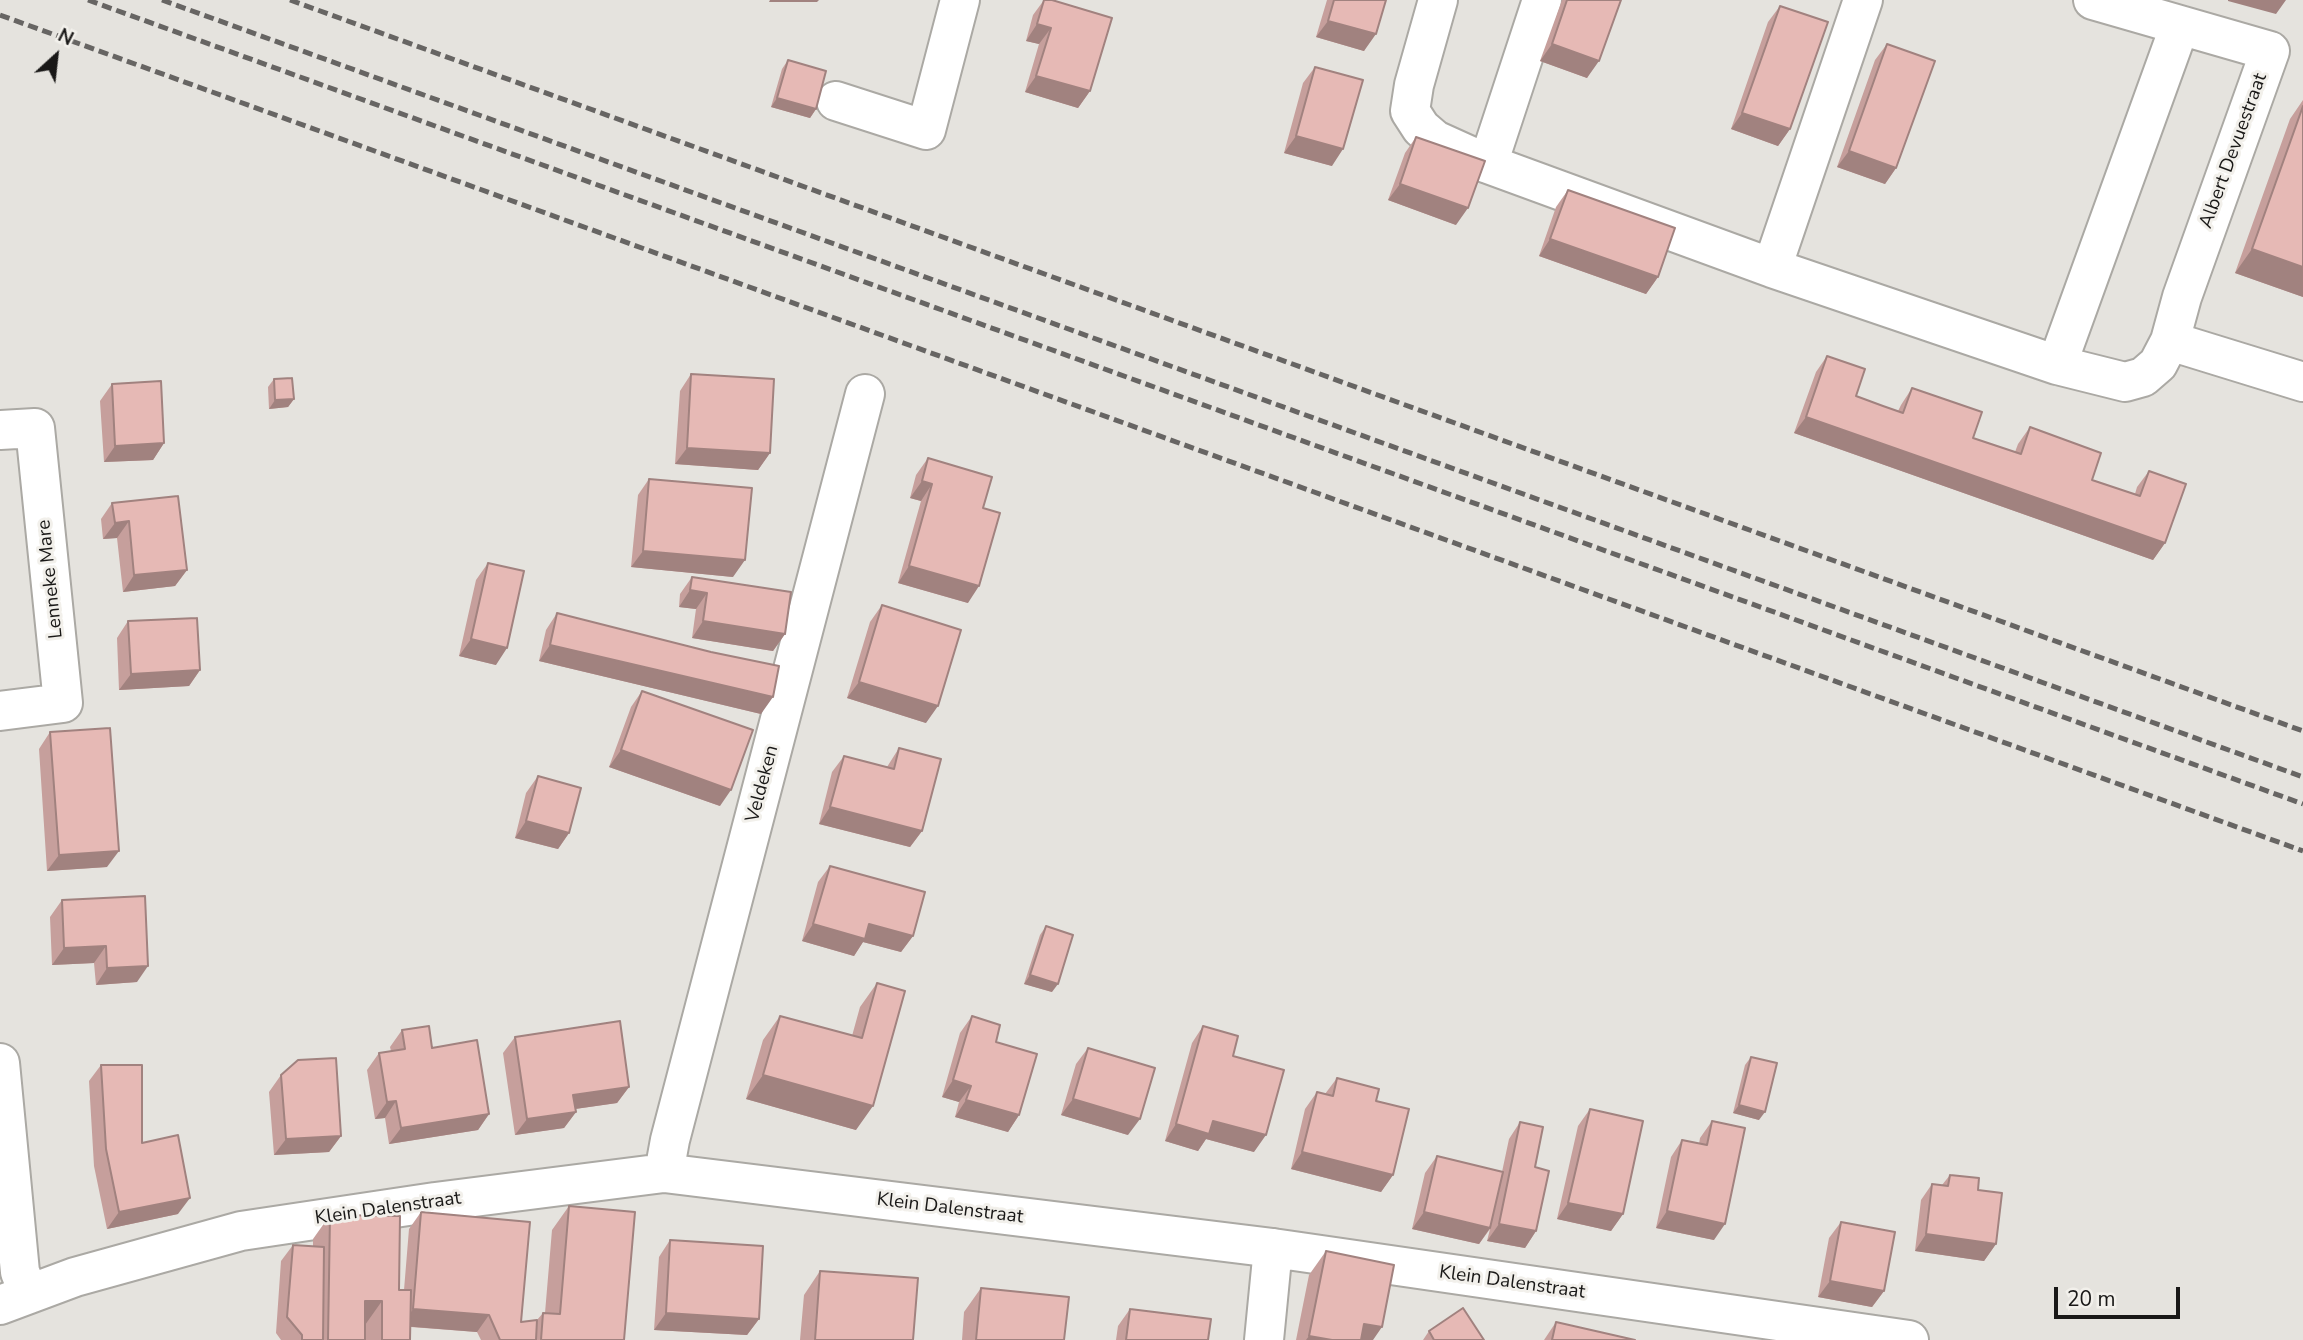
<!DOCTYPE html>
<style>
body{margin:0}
#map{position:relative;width:2303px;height:1340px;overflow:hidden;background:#e5e3de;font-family:"Nunito Sans",sans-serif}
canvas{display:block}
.north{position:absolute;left:21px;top:21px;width:70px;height:70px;-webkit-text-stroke:5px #f2f0eb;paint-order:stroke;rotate:27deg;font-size:19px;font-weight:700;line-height:28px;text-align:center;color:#191817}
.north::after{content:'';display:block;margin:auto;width:24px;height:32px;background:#191817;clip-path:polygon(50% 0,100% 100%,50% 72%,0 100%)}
.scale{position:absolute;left:2054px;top:1287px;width:126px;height:32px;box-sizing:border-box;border:4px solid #191817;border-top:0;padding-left:9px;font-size:21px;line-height:24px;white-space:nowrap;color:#191817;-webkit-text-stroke:5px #f2f0eb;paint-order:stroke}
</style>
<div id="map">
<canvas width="2303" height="1340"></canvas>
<div class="north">N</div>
<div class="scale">20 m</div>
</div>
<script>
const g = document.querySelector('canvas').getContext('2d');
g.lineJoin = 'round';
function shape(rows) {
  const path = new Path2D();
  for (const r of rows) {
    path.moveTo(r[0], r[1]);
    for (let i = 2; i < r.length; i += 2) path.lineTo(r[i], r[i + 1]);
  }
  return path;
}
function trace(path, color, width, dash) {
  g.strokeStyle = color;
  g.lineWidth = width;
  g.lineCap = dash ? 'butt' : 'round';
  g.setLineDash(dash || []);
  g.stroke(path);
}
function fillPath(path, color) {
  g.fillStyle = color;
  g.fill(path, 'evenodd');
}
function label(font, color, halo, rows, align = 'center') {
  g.font = font + ' "Nunito Sans",sans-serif';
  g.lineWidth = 6;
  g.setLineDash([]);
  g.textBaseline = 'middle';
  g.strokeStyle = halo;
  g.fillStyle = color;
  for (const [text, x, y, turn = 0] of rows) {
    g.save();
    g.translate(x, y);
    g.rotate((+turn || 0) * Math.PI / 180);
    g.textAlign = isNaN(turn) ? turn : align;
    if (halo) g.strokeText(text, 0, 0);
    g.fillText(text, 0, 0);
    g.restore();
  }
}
const minor = shape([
 [1438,0,1414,85,1410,111,1421,128,1435,140,1488,164,1772,268,2057,365,2125,382,2143,377,2158,364,2170,341,2182,297,2270,51,2093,0],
 [836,101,926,130,960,0],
 [1488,164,1542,0],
 [1772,268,1863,0],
 [2170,341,2303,382],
 [2057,365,2180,25],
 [0,430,35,428,63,703,0,711],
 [0,1063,20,1272,29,1294],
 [664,1173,670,1140,865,394],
 [0,1305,75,1277,241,1231,435,1202,664,1173,1273,1248,1909,1340],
 [1264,1340,1273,1248]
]);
trace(minor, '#aba9a4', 42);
trace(minor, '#fff', 38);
trace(shape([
 [88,0,2303,804],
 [162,0,2303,777],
 [290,0,2303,731],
 [0,15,2303,851]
]), '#676563', 5, [10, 5]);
fillPath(shape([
 [1044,0,1052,0,1090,91,1078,108,1025,92,1039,44,1026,41,1033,15],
 [1327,0,1386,0,1364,51,1316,37],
 [1562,0,1621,0,1587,78,1540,61],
 [1780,6,1790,129,1778,146,1731,129,1768,22],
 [1887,44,1896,168,1885,184,1837,167,1875,60],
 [788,60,816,109,810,118,771,107,782,69],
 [1315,67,1332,166,1284,153,1303,83],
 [2303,100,2303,297,2235,273,2290,119],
 [1416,137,1456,225,1388,200,1405,153],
 [1568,190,1658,277,1646,294,1539,256,1556,207],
 [1827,356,1856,396,1898,411,1901,405,1912,388,1973,438,2015,452,2018,444,2030,427,2092,480,2135,494,2137,487,2149,471,2165,543,2153,560,1794,433,1816,372],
 [691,374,770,453,758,470,675,464,680,391],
 [274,379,294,399,288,407,269,409,268,387],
 [112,384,164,443,153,460,104,462,100,401],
 [928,458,968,603,898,583,921,501,910,498,916,475],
 [649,479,733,577,631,567,638,495],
 [112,503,187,570,175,586,123,592,117,538,103,539,101,519],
 [488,563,496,665,459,656,476,580],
 [692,577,785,634,773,651,692,638,696,609,679,607,680,594],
 [882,605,926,723,847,698,870,622],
 [557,613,711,652,761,714,539,661,546,630],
 [128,621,200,670,189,686,119,690,117,638],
 [642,691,720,806,609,767,631,707],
 [50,732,107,867,47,871,39,749],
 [899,748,922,831,910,847,819,824,832,772,844,756,887,767],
 [538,776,569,833,558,849,515,838,526,793],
 [830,866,913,936,901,952,863,942,854,956,802,941,818,882],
 [145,896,137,982,96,985,94,963,52,965,50,917,62,900],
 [1046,926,1052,992,1024,984,1040,935],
 [877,983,856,1130,746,1099,763,1040,780,1016,852,1036,860,1007],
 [972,1016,996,1042,1019,1115,1008,1132,955,1117,959,1102,942,1097,960,1033],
 [1203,1026,1233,1056,1254,1152,1206,1139,1198,1151,1165,1141,1192,1043],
 [402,1030,432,1048,489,1114,478,1130,389,1144,385,1118,375,1119,367,1070,379,1053,391,1051,390,1047],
 [515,1037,629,1087,617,1103,575,1109,576,1112,564,1128,515,1135,503,1053],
 [1088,1048,1128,1135,1061,1115,1076,1064],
 [1751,1057,1759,1120,1733,1113,1745,1065],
 [101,1065,142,1143,178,1214,107,1229,94,1166,89,1081],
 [281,1075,341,1136,329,1152,274,1155,269,1092],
 [1337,1078,1376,1101,1393,1175,1381,1192,1291,1169,1305,1109,1317,1092,1325,1094],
 [1590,1109,1623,1214,1611,1231,1557,1219,1578,1126],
 [1712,1121,1714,1240,1656,1228,1671,1157,1682,1140,1699,1144,1700,1138],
 [1520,1122,1535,1167,1536,1231,1525,1248,1487,1241,1490,1229,1479,1244,1412,1229,1425,1173,1437,1156,1502,1172,1509,1139],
 [1950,1175,1996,1244,1984,1261,1915,1251,1921,1200,1932,1184,1942,1185],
 [569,1206,624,1340,481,1340,477,1332,411,1327,410,1340,281,1340,276,1333,281,1261,293,1245,313,1246,313,1239,330,1215,399,1290,404,1290,409,1229,421,1212,521,1322,537,1320,543,1313,545,1313,552,1230],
 [1841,1222,1884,1291,1872,1307,1818,1297,1829,1238],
 [670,1240,759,1319,747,1335,654,1330,659,1257],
 [1326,1251,1373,1340,1296,1340,1309,1275],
 [820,1271,913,1340,800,1340,804,1295],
 [981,1288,1064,1340,962,1340,964,1312],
 [1130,1309,1208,1340,1116,1340,1118,1326],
 [1556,1322,1635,1340,1544,1340],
 [1429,1331,1484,1340,1423,1340]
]), '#c69f9c');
fillPath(shape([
 [770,0,819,0,817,2,769,2],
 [2228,0,2286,0,2276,14,2228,1],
 [1328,21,1376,34,1364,51,1316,37],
 [1037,24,1051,28,1039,44,1026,41],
 [1552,44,1599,61,1587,78,1540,61],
 [1036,76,1090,91,1078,108,1025,92],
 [777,98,816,109,810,118,771,107],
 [1742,113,1790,129,1778,146,1731,129],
 [1296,136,1343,149,1332,166,1284,153],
 [1849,151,1896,168,1885,184,1837,167],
 [1400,184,1468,208,1456,225,1388,200],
 [1550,239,1658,277,1646,294,1539,256],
 [2252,249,2303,267,2303,297,2235,273],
 [294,399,288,407,269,409,275,400],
 [1806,417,2165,543,2153,560,1794,433],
 [164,443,153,460,104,462,115,446],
 [687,448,770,453,758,470,675,464],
 [922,481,932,484,921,501,910,498],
 [129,521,117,538,103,539,115,523],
 [643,551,745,560,733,577,631,567],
 [909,566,979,586,968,603,898,583],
 [187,570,175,586,123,592,134,575],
 [690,590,707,593,696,609,679,607],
 [703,621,785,634,773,651,692,638],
 [471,639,507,648,496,665,459,656],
 [550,645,773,697,761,714,539,661],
 [200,670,189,686,119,690,131,674],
 [859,682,938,706,926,723,847,698],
 [621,750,731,790,720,806,609,767],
 [830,807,922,831,910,847,819,824],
 [526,821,569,833,558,849,515,838],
 [119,851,107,867,47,871,59,855],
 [813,924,869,924,913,936,901,952,863,942,854,956,802,941],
 [106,946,94,963,52,965,64,948],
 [148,966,137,982,96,985,107,968],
 [1030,975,1058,984,1052,992,1024,984],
 [763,1075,873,1106,856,1130,746,1099],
 [953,1080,971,1086,959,1102,942,1097],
 [629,1087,617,1103,561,1111,573,1095],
 [1073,1099,1140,1119,1128,1135,1061,1115],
 [966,1100,1019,1115,1008,1132,955,1117],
 [396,1101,385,1118,375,1119,387,1102],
 [1739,1105,1765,1112,1759,1120,1733,1113],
 [576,1112,564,1128,515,1135,527,1119],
 [489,1114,478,1130,389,1144,401,1128],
 [1213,1121,1266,1135,1254,1152,1206,1139,1198,1151,1165,1141,1176,1124],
 [341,1136,329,1152,274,1155,286,1139],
 [1302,1152,1393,1175,1381,1192,1291,1169],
 [190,1198,178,1214,107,1229,119,1212],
 [1568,1203,1623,1214,1611,1231,1557,1219],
 [1667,1211,1725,1224,1714,1240,1656,1228],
 [1424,1212,1490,1228,1479,1244,1412,1229],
 [1499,1224,1536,1231,1525,1248,1487,1241],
 [1926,1234,1996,1244,1984,1261,1915,1251],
 [1830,1281,1884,1291,1872,1307,1818,1297],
 [365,1301,382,1301,365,1325],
 [413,1309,489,1315,477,1332,402,1326],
 [666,1313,759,1319,747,1335,654,1330],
 [1364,1324,1382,1327,1373,1340,1353,1340],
 [1309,1336,1332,1340,1306,1340]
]), '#a1827f');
const building = shape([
 [1044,0,1052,0,1112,18,1090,91,1036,76,1051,28,1037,24,1044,0],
 [1334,0,1386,0,1376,34,1328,21,1334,0],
 [1567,0,1621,0,1599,61,1552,44,1567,0],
 [1780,6,1828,22,1790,129,1742,113,1780,6],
 [1887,44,1935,61,1896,168,1849,151,1887,44],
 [788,60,826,71,816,109,777,98,788,60],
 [1315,67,1363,80,1343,149,1296,136,1315,67],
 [2303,106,2303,267,2252,249,2303,106],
 [1416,137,1485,161,1468,208,1400,184,1416,137],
 [1568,190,1675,228,1658,277,1550,239,1568,190],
 [1827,356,1865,369,1856,396,1883,406,1903,413,1912,388,1982,412,1973,438,2021,454,2030,427,2101,453,2092,480,2140,496,2149,471,2186,484,2165,543,1806,417,1827,356],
 [691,374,774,379,770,453,687,448,691,374],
 [292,378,294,399,275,400,274,379,292,378],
 [161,381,164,443,115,446,112,384,161,381],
 [928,458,992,477,983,508,1000,513,979,586,909,566,932,484,922,481,928,458],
 [649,479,752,488,745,560,643,551,649,479],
 [178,496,187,570,134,575,129,521,115,523,112,503,178,496],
 [488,563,524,571,507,648,471,639,488,563],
 [692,577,791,592,785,634,703,621,707,593,690,590,692,577],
 [882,605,961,630,938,706,859,682,882,605],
 [557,613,711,652,779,666,773,697,550,645,557,613],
 [197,618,200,670,131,674,128,621,197,618],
 [642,691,753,730,731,790,621,750,642,691],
 [110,728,119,851,59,855,50,732,110,728],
 [899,748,941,759,922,831,830,807,844,756,894,769,899,748],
 [538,776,581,788,569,833,526,821,538,776],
 [830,866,925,892,913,936,869,924,865,939,813,924,830,866],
 [145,896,148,966,107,968,106,946,64,948,62,900,145,896],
 [1046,926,1073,935,1058,984,1030,975,1046,926],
 [877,983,905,991,873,1106,763,1075,780,1016,862,1038,877,983],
 [972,1016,1000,1025,996,1042,1037,1054,1019,1115,966,1100,971,1086,953,1080,972,1016],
 [620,1021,629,1087,573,1095,576,1112,527,1119,515,1037,620,1021],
 [429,1026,432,1048,477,1040,489,1114,401,1128,396,1101,387,1102,379,1053,405,1049,402,1030,429,1026],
 [1203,1026,1238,1036,1233,1056,1284,1070,1266,1135,1213,1121,1209,1134,1176,1124,1203,1026],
 [1088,1048,1155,1068,1140,1119,1073,1099,1088,1048],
 [1751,1057,1777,1063,1765,1112,1739,1105,1751,1057],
 [336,1058,341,1136,286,1139,281,1075,298,1060,336,1058],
 [101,1065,142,1065,142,1143,178,1135,190,1198,119,1212,106,1149,101,1065],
 [1337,1078,1379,1089,1376,1101,1409,1109,1393,1175,1302,1152,1317,1092,1333,1096,1337,1078],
 [1590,1109,1643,1121,1623,1214,1568,1203,1590,1109],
 [1712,1121,1745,1128,1725,1224,1667,1211,1682,1140,1707,1145,1712,1121],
 [1520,1122,1543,1127,1535,1167,1549,1171,1536,1231,1499,1224,1520,1122],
 [1437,1156,1503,1172,1490,1228,1424,1212,1437,1156],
 [1950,1175,1979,1178,1978,1190,2002,1193,1996,1244,1926,1234,1932,1184,1948,1186,1950,1175],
 [569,1206,635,1212,624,1340,541,1340,543,1313,560,1314,569,1206],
 [421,1212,530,1222,521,1322,537,1320,536,1340,500,1340,489,1315,413,1309,421,1212],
 [330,1215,400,1216,399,1290,411,1290,410,1340,382,1340,382,1301,365,1301,365,1340,328,1340,330,1215],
 [1841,1222,1895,1232,1884,1291,1830,1281,1841,1222],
 [670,1240,763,1246,759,1319,666,1313,670,1240],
 [293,1245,324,1247,323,1340,302,1340,302,1335,287,1317,293,1245],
 [1326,1251,1394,1265,1382,1327,1364,1324,1361,1340,1332,1340,1309,1336,1326,1251],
 [820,1271,918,1278,913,1340,815,1340,820,1271],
 [981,1288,1069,1297,1064,1340,976,1340,981,1288],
 [1463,1308,1484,1340,1434,1340,1429,1331,1463,1308],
 [1130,1309,1211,1319,1208,1340,1126,1340,1130,1309],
 [1556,1322,1635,1340,1552,1340,1556,1322]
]);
fillPath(building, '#e6b9b5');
trace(building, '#a1827f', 2);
label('19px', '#191817', '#f2f0eb', [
 ["Albert Devuestraat",2234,151,-70],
 ["Lenneke Mare",51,579,-96],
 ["Veldeken",763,784,-75],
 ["Klein Dalenstraat",388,1209,-8],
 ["Klein Dalenstraat",950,1209,7],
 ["Klein Dalenstraat",1512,1283,8]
]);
</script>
